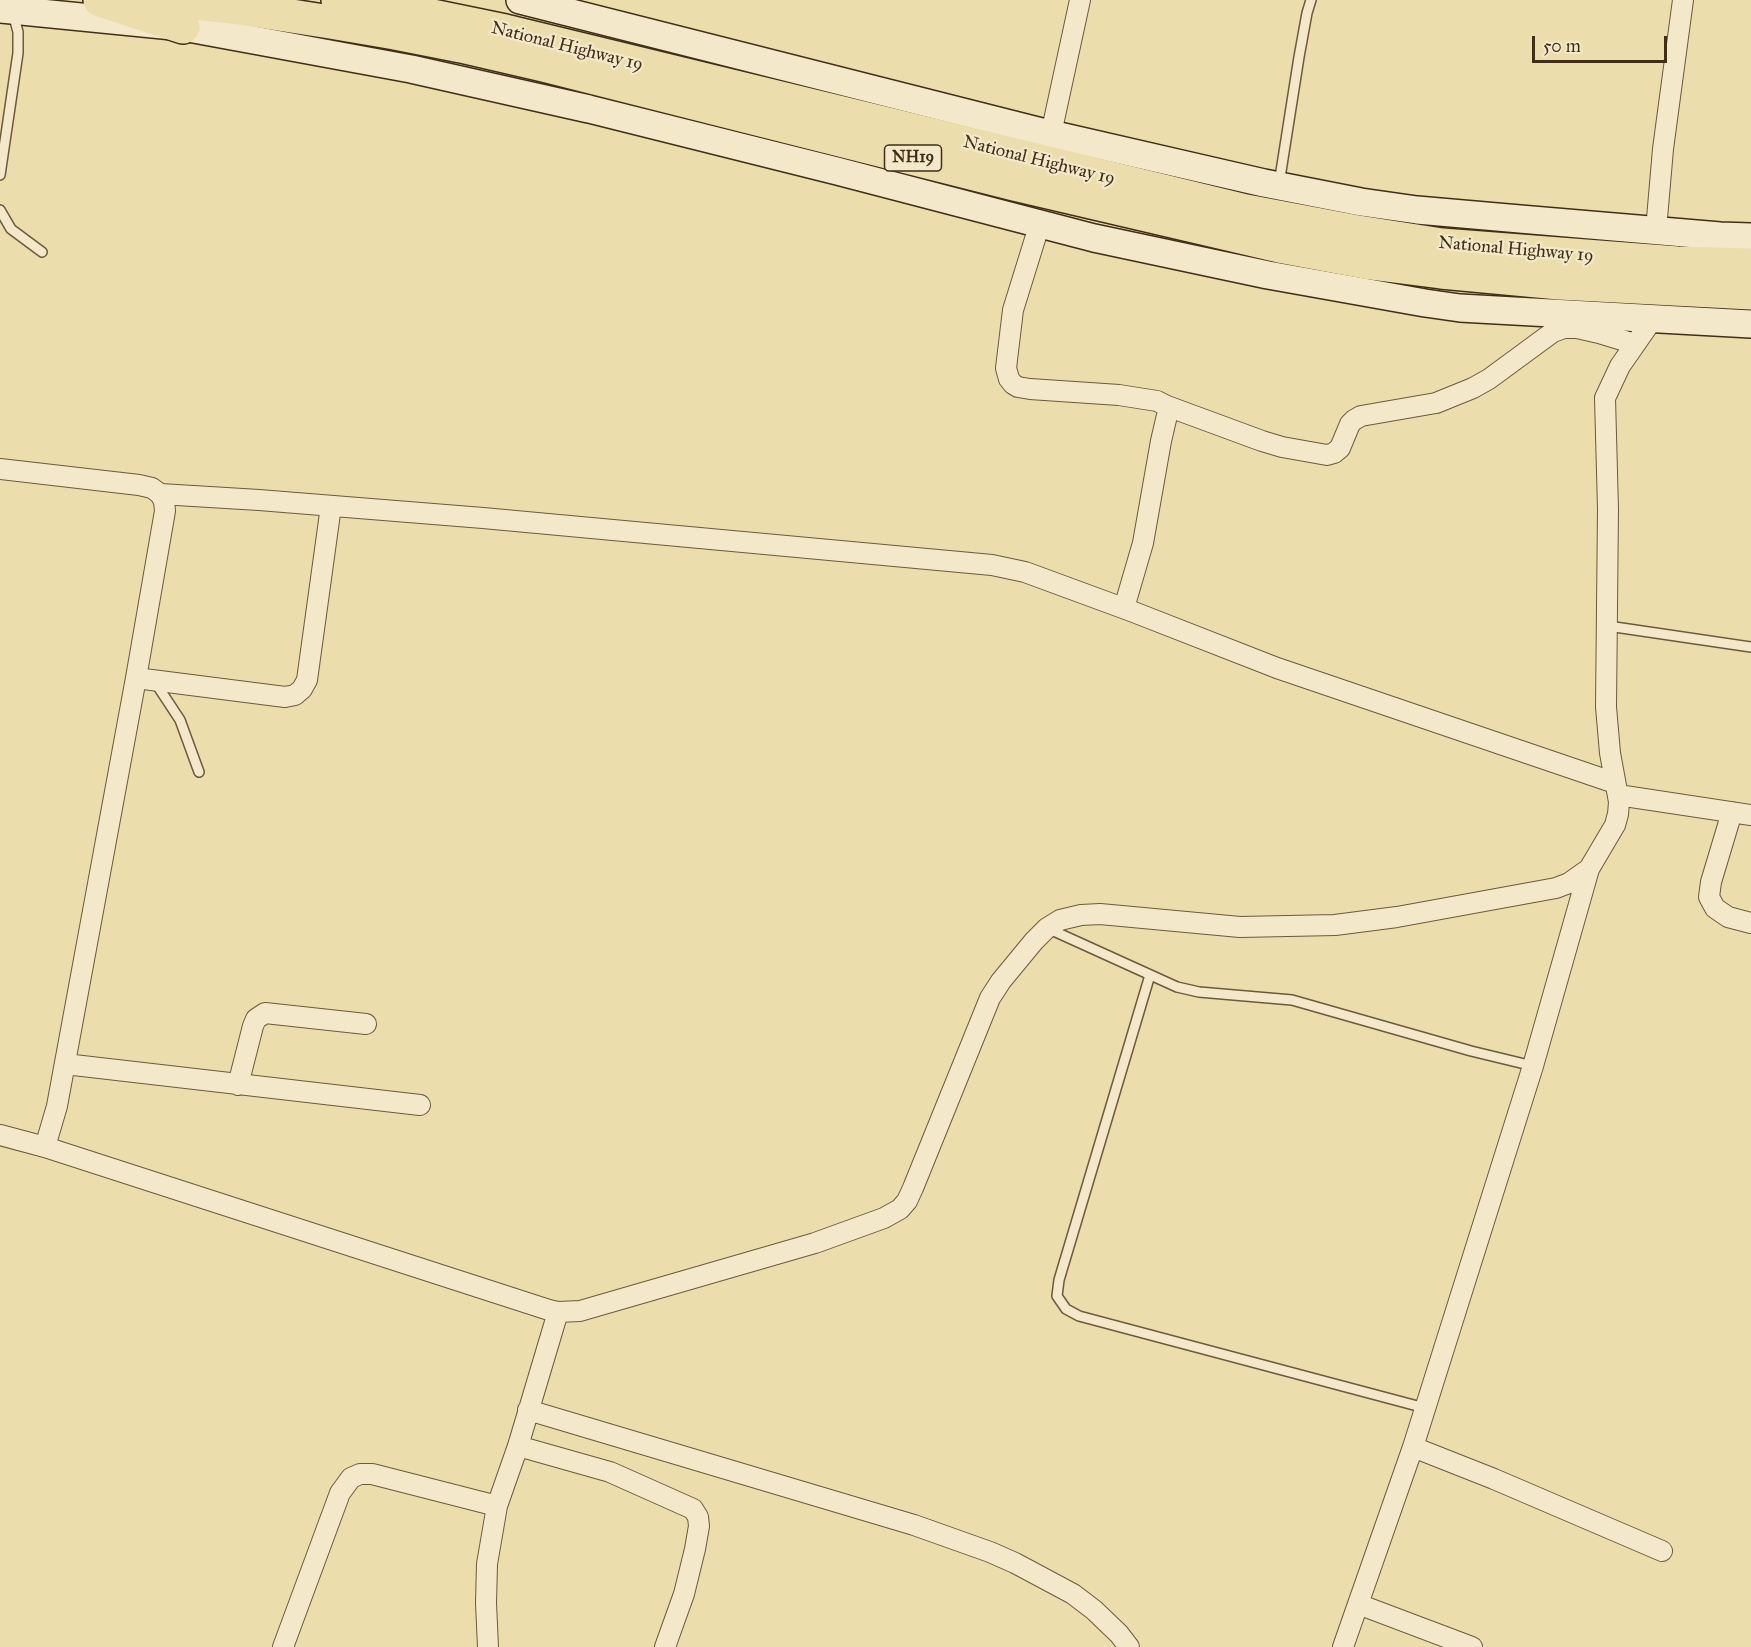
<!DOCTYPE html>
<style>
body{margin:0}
#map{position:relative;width:1751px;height:1647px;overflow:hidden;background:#ecddad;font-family:"IM FELL Great Primer",serif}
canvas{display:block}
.scale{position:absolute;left:1532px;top:36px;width:135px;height:27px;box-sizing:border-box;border:3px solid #402e17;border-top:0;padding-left:8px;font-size:18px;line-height:21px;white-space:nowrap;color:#402e17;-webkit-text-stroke:4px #f3e9ca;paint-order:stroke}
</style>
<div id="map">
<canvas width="1751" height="1647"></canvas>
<div class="scale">50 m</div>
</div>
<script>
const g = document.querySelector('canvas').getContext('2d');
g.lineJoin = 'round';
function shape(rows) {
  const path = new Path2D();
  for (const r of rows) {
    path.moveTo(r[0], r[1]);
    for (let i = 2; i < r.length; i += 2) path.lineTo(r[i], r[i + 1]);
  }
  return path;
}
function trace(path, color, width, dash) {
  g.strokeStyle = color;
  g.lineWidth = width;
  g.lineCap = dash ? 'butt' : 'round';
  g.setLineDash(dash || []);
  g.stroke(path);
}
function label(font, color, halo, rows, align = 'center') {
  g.font = font + ' "IM FELL Great Primer",serif';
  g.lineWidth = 4.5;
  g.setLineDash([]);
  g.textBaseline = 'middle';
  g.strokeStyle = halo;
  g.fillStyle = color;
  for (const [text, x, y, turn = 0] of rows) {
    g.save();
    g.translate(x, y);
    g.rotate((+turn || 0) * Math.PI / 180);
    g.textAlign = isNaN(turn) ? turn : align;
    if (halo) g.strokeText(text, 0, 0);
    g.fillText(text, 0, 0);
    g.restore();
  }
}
const lane = shape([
 [0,175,18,53,18,32,13,13],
 [1279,184,1299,57,1307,13,1311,0],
 [0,210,11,229,42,252],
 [1608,626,1751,647],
 [155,682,180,720,199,772],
 [1047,928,1177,987,1199,992,1292,1000,1471,1051,1533,1066],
 [1150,975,1059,1280,1057,1296,1066,1309,1079,1316,1425,1408]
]);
const street = shape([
 [1051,134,1080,0],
 [1040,223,1013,310,1006,368,1009,379,1013,384,1018,387,1030,389,1119,395,1157,401,1167,406,1168,411,1161,441,1143,543,1124,608],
 [1656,230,1663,149,1683,0],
 [1167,406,1262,441,1282,447,1327,455,1334,453,1340,448,1350,424,1354,420,1361,416,1436,403,1473,388,1489,379,1553,332,1564,328,1577,328,1599,333,1635,344],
 [0,469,139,485,152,488,160,494,164,501,165,511,136,678,57,1106,45,1147,0,1135],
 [160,494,259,500,483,518,992,565,1025,572,1131,611,1277,668,1615,783],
 [136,678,285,697,295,695,302,689,307,680,331,506],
 [1618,795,1751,815],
 [1732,812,1711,882,1709,897,1715,908,1728,917,1751,923],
 [65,1064,420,1105],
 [238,1085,253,1026,256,1019,265,1013,366,1024],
 [45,1147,549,1310,558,1312,580,1311,815,1243,884,1218,900,1209,907,1201,913,1188,990,998,1001,981,1034,941,1047,928,1060,920,1081,915,1100,914,1240,927,1335,925,1397,917,1556,888,1569,883,1589,869,1615,825,1618,814,1619,802,1610,753,1606,707,1608,509,1605,398,1620,366,1652,320],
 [528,1410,914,1525,990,1552,1015,1563,1073,1594,1094,1610,1119,1634,1129,1647],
 [518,1446,610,1472,693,1509,698,1517,699,1526,695,1549,684,1594,665,1647],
 [1413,1447,1494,1479,1662,1551],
 [1358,1604,1472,1647],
 [283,1647,340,1493,351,1478,360,1474,372,1474,497,1506,518,1446,558,1312],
 [488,1647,486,1603,487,1564,497,1506],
 [1343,1647,1413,1447,1533,1066,1589,869]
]);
const secondary = shape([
 [520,0,1038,131,1264,183,1361,202,1417,210,1520,219,1720,236,1751,237],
 [0,9,183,27,411,69,589,109,837,171,1094,238,1268,275,1425,303,1460,308,1751,324]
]);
const highway = shape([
 [100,0,183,27],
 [168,0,240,8,330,22,395,33,461,46,543,65,1014,184,1279,246,1370,263,1441,272,1559,283,1751,293],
 [338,0,418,13,505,31,1246,211,1352,231,1442,245,1677,263,1751,265]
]);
trace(lane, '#6b5a3c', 12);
trace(street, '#6b5a3c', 22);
trace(secondary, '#402e17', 30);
trace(highway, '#402e17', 36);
trace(lane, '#f3e9ca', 9);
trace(street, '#f3e9ca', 20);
trace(secondary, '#f3e9ca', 27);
trace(highway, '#ecddad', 33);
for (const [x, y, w] of [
 [913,158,57]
]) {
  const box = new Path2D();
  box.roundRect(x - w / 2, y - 13, w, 26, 4.5);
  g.fillStyle = '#f3e9ca';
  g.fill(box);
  trace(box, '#402e17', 1.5);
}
label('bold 16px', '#402e17', null, [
 ["NH19",913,158]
]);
label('18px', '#402e17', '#f3e9ca', [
 ["National Highway 19",567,47,14],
 ["National Highway 19",1039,161,14],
 ["National Highway 19",1516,250,5]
]);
</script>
